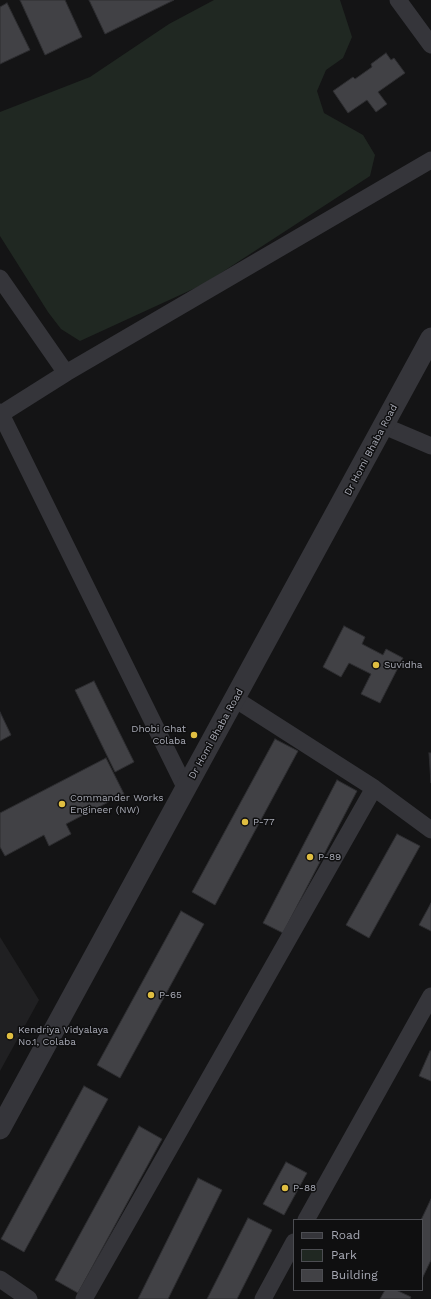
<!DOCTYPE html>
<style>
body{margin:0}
#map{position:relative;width:431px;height:1299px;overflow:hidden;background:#141415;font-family:"Work Sans",sans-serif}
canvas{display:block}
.legend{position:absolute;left:293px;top:1219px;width:130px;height:72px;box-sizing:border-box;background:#0f0f10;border:1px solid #4c4d52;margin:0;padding:5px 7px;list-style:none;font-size:12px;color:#a7a9b4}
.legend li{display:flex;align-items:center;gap:8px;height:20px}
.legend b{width:20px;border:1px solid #4c4d52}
</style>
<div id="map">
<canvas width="431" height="1299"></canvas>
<ul class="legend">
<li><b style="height:5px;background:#35353a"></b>Road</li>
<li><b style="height:11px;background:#202822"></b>Park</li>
<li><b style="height:11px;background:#414145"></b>Building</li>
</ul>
</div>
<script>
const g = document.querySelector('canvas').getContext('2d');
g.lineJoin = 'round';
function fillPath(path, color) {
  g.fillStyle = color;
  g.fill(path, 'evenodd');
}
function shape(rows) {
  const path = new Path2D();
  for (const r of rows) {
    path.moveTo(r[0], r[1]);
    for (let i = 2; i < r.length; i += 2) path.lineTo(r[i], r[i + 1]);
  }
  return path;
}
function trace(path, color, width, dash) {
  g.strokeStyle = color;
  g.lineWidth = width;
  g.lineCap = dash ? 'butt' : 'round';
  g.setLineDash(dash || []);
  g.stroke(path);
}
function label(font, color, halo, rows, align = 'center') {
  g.font = font + ' "Work Sans",sans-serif';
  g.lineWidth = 3;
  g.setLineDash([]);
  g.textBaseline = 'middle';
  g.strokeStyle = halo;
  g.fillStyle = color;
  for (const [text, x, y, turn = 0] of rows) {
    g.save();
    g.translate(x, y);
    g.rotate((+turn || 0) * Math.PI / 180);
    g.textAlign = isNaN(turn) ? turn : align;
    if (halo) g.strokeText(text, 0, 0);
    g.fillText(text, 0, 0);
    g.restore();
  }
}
fillPath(shape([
 [0,937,39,1000,0,1071]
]), '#202022');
fillPath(shape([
 [214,0,340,0,352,37,343,58,326,70,317,91,324,113,363,135,375,155,370,176,204,284,80,341,61,329,48,312,0,236,0,112,90,77,169,24]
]), '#202822');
const building = shape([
 [20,0,65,0,82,37,45,55,20,0],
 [89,0,174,0,105,34,89,0],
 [7,3,30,50,0,64,0,7,7,3],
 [386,53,391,60,394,58,405,73,378,92,387,104,376,112,367,100,348,113,333,91,353,77,355,79,372,67,371,64,386,53],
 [344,626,365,637,362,644,383,655,386,649,403,658,380,703,361,694,371,674,349,663,341,677,323,667,344,626],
 [94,681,134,762,115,772,75,690,94,681],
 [0,712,11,735,0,741,0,712],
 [275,739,298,751,215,905,192,892,275,739],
 [429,753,431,753,431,783,429,753],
 [106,758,124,794,66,824,71,834,49,846,44,835,5,856,0,847,0,813,106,758],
 [337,780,357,791,283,933,263,923,337,780],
 [397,834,420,846,369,938,346,925,397,834],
 [431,903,431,931,419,925,431,903],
 [181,911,204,924,120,1078,97,1065,181,911],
 [430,1051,431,1051,431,1081,419,1076,430,1051],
 [84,1086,108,1099,24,1252,1,1239,84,1086],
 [139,1126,162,1139,78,1293,55,1280,139,1126],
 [286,1162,307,1173,284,1215,263,1204,286,1162],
 [198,1178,222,1190,168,1299,138,1299,198,1178],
 [431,1199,431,1260,422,1279,421,1220,431,1199],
 [248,1218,272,1230,237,1299,207,1299,248,1218],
 [385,1290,396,1290,411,1297,410,1299,380,1299,385,1290]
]);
fillPath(building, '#414145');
trace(building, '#2e2e31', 1);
trace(shape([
 [398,0,431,45],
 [0,278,66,373],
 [0,412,186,789],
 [1,414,66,373,431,160],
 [384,426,431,446],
 [235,699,374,788,431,830],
 [306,1220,431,996],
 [0,1279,29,1299],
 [84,1299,374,788],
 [263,1299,294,1242]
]), '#35353a', 17);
trace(shape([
 [0,1129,431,338]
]), '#35353a', 21);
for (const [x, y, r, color] of [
 [376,665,4,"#e0be41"],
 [194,735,4,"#e0be41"],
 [62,804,4,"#e0be41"],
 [245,822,4,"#e0be41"],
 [310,857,4,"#e0be41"],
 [151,995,4,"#e0be41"],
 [10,1036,4,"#e0be41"],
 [285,1188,4,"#e0be41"]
]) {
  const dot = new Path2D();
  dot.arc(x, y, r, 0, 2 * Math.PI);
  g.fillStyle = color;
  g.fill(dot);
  trace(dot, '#0f0f10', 1.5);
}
label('10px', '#a7a9b4', '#0f0f10', [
 ["Dr Homi Bhaba Road",371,450,-62],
 ["Dr Homi Bhaba Road",216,734,-61]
]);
label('10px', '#a7a9b4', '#0f0f10', [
 ["Suvidha",384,665],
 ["Dhobi Ghat",186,729,"right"],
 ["Colaba",186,741,"right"],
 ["Commander Works",70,798],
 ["Engineer (NW)",70,810],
 ["P-77",253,822],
 ["P-89",318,857],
 ["P-65",159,995],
 ["Kendriya Vidyalaya",18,1030],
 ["No.1, Colaba",18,1042],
 ["P-88",293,1188]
], 'left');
</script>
